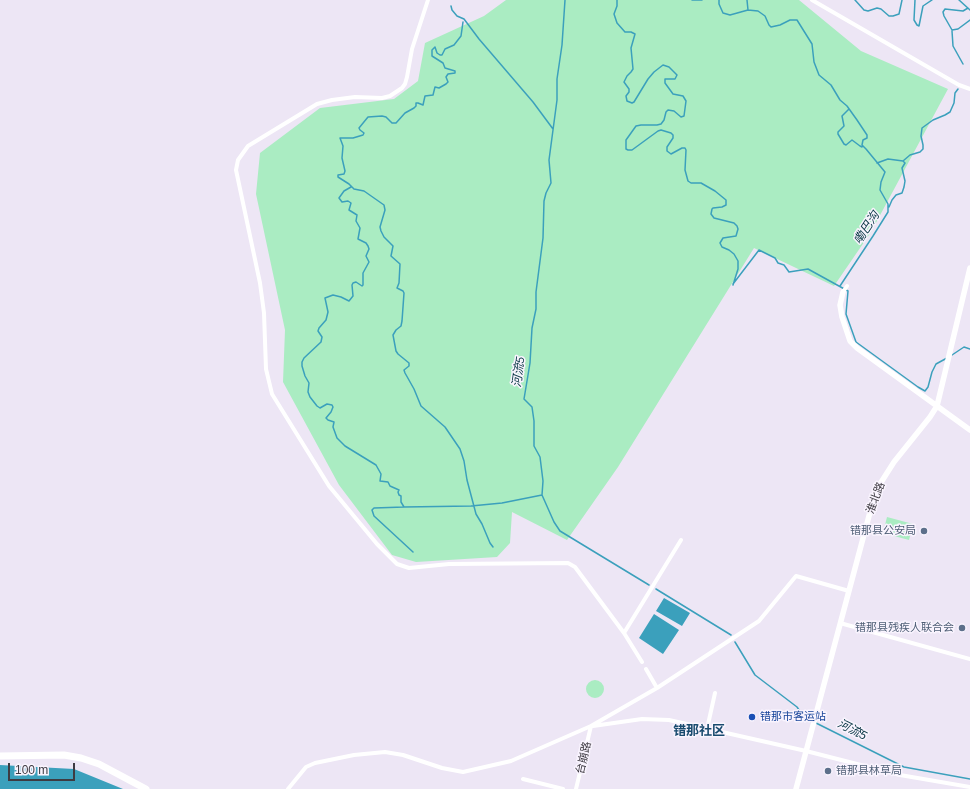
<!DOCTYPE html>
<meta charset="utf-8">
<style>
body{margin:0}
#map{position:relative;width:970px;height:789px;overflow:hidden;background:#ede6f5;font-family:Helvetica,sans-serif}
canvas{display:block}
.scale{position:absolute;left:8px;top:763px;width:67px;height:18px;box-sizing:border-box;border:2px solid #3e3b42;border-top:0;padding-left:5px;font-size:12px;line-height:14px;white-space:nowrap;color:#3e3b42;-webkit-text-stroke:3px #f9f4fe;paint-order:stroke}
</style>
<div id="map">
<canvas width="970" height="789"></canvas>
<div class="scale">100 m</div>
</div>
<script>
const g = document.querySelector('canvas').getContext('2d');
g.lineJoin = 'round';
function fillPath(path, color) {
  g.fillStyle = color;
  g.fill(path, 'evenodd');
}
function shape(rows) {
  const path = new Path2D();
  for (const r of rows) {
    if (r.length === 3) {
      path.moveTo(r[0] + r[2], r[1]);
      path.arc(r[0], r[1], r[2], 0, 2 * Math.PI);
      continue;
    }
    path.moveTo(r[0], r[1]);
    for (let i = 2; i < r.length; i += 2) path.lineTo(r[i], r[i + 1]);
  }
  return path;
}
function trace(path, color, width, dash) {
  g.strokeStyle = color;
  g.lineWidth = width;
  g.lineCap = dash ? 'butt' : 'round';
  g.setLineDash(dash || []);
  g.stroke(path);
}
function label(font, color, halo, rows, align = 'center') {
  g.font = font + ' Helvetica,"Noto Sans SC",sans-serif';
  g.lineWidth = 3;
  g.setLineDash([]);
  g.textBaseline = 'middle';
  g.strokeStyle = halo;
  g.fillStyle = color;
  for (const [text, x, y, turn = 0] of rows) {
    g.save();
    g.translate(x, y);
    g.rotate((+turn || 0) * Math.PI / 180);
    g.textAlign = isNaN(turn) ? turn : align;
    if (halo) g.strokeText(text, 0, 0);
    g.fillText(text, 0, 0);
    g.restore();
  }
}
fillPath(shape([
 [506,0,799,0,861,51,948,89,871,232,834,286,754,248,618,467,567,540,512,512,510,543,497,557,416,562,392,555,339,485,283,382,285,330,256,194,260,153,320,108,394,99,418,81,425,43,484,16],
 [887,517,913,524,909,540,883,533],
 [595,689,9]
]), '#aaecc2');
fillPath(shape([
 [664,598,690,613,682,626,656,611],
 [654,614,679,630,663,654,639,638],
 [0,765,74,769,123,789,0,789]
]), '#3ba0bc');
trace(shape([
 [565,0,562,45,557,79,557,100,549,160,551,183,546,193,544,201,543,238,536,292,536,309,532,328,530,363,524,399,532,407,534,421,534,446,540,457,543,481,542,495,554,522,560,531,649,585],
 [617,0,617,6,614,14,617,23,625,32,631,32,635,34,631,48,633,69,631,72,627,76,624,82,629,89,629,92,626,96,627,101,632,103,634,102,648,79,654,72,663,65,669,67,677,75,675,79,665,79,665,83,673,94,683,96,686,101,684,116,681,117,674,111,668,110,666,112,664,120,661,124,657,125,641,125,636,126,626,140,626,149,628,150,632,150,658,131,661,130,671,133,673,135,673,138,667,147,667,151,671,154,682,148,685,148,686,150,685,170,688,181,691,183,701,183,715,191,726,200,726,205,722,207,713,208,712,209,711,214,714,218,734,223,737,226,738,229,736,236,723,238,720,243,722,247,729,250,734,254,738,261,738,269,733,285],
 [692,0,702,0],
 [719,0,719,4,723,13,730,15,748,10,758,11,765,16,769,25,771,27,780,25,790,20,797,20,812,44,814,62,819,75,831,85,840,100,847,106,857,120,867,135,867,138,863,140,862,145,866,149,885,172,881,182,880,190,888,204,888,212,873,236,840,286],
 [747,0,748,10],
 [855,0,864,10,868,11,877,8,881,9,889,16,893,16,899,14,902,0],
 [915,0,914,20,917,25,919,26,923,6,932,0],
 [959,0,970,10],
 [451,6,452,10,457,16,464,19,479,39,533,102,553,129],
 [968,8,963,11,945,9,943,12,944,16,952,30,958,29,970,20],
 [463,22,461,36,454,45,445,49,442,55,440,55,437,53,435,47,432,50,432,56,443,63,445,68,455,71,455,73,448,74,446,77,448,82,446,84,439,88,435,87,433,95,425,96,423,105,418,103,416,103,416,106,414,108,405,113,396,123,392,123,386,117,382,116,368,117,359,128,360,130,364,133,363,135,353,138,340,138,343,146,342,158,345,171,344,174,338,175,338,177,349,184,354,189,364,191,384,205,385,210,380,227,381,231,384,237,393,246,391,256,400,264,399,283,397,288,403,291,404,293,402,321,401,326,396,330,393,335,396,351,398,354,409,363,409,366,404,370,405,373,414,389,421,406,445,427,460,449,464,461,467,480,476,514,482,524,490,543,493,547],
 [952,31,953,46,963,64],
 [849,109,842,116,844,126,838,132,838,134,844,144,846,145,852,140,860,146,862,147],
 [877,163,888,159,903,161,910,155,920,152,923,149,923,145,921,136,922,128,933,120,945,115,950,112,954,103,955,93,958,89],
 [351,187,344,191,339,198,342,202,348,201,351,203,349,210,357,215,356,221,360,228,358,239,366,243,368,246,369,249,366,256,369,262,363,273,363,285,362,286,356,282,353,283,352,285,353,296,349,301,341,297,333,295,325,298,328,312,326,320,319,328,318,331,322,337,321,342,304,358,302,362,302,366,305,376,309,383,308,392,310,397,317,406,320,408,327,404,332,405,333,407,331,412,326,418,328,420,334,422,333,427,337,438,345,446,376,465,381,474,380,481,388,482,390,486,399,490,398,492,399,495,401,496,401,502,404,507],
 [889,207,892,200,896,195,902,193,904,187,905,181,902,168,905,163,903,161],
 [733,284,759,250,775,258,778,263,784,265,789,272,808,269,848,291,846,314,856,342,918,387,925,391,928,387,932,372,936,364,947,358],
 [952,355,964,347,970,349],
 [413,552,374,516,372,510,374,508,404,507,471,506,502,503,542,495],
 [656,589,731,635],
 [735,642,755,675,797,707,806,720,813,722],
 [816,723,904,767,970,779]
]), '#3ba0bc', 1.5);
trace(shape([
 [428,0,412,49,407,77,405,84,402,88,390,96,382,98,355,97,332,100,317,104,248,146,238,160,236,170,260,283,264,313,266,369,272,394,329,486,377,544,397,564,409,568,449,564,568,563,575,567,624,633],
 [812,0,959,85,970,89],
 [843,292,847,286],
 [840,623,970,659],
 [642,662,624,633,681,540],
 [646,669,657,688],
 [593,726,642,719,669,720,806,751,900,775,970,787],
 [707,729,715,693],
 [523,779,563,789],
 [288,789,306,767,315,763,354,755,385,752,403,755,442,768,463,772,511,761,591,726,657,688,759,621,796,576,849,591],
 [576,789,591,726]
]), '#fff', 4);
trace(shape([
 [843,292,840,305,842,317,850,341,857,348,970,430],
 [796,789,873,501,880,484,894,462,930,417,937,406,970,268]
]), '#fff', 5.5);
trace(shape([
 [0,756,64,755,81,758,99,764,146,789]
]), '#fff', 7);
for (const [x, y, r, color] of [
 [924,531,4,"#5c6f8a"],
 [962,628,4,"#5c6f8a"],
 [752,717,4,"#1a4fb4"],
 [828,771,4,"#5c6f8a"]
]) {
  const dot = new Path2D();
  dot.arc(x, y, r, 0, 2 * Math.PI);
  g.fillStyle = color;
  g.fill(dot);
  trace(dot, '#f9f4fe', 1.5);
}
label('11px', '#3e3b42', '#f9f4fe', [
 ["淮北路",876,498,-69],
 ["台崩路",584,758,-77]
]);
label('11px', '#4e5e75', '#f9f4fe', [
 ["错那县公安局",916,531],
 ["错那县残疾人联合会",954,628],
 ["错那县林草局",836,771,"left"]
], 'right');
label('11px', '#164399', '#f9f4fe', [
 ["错那市客运站",760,717]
], 'left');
label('italic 12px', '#0a3845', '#f9f4fe', [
 ["嘞巴沟",867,228,-57],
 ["河流5",519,372,-82],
 ["河流5",852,730,27]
]);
label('bold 13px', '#184a6e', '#f9f4fe', [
 ["错那社区",699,731]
]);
</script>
